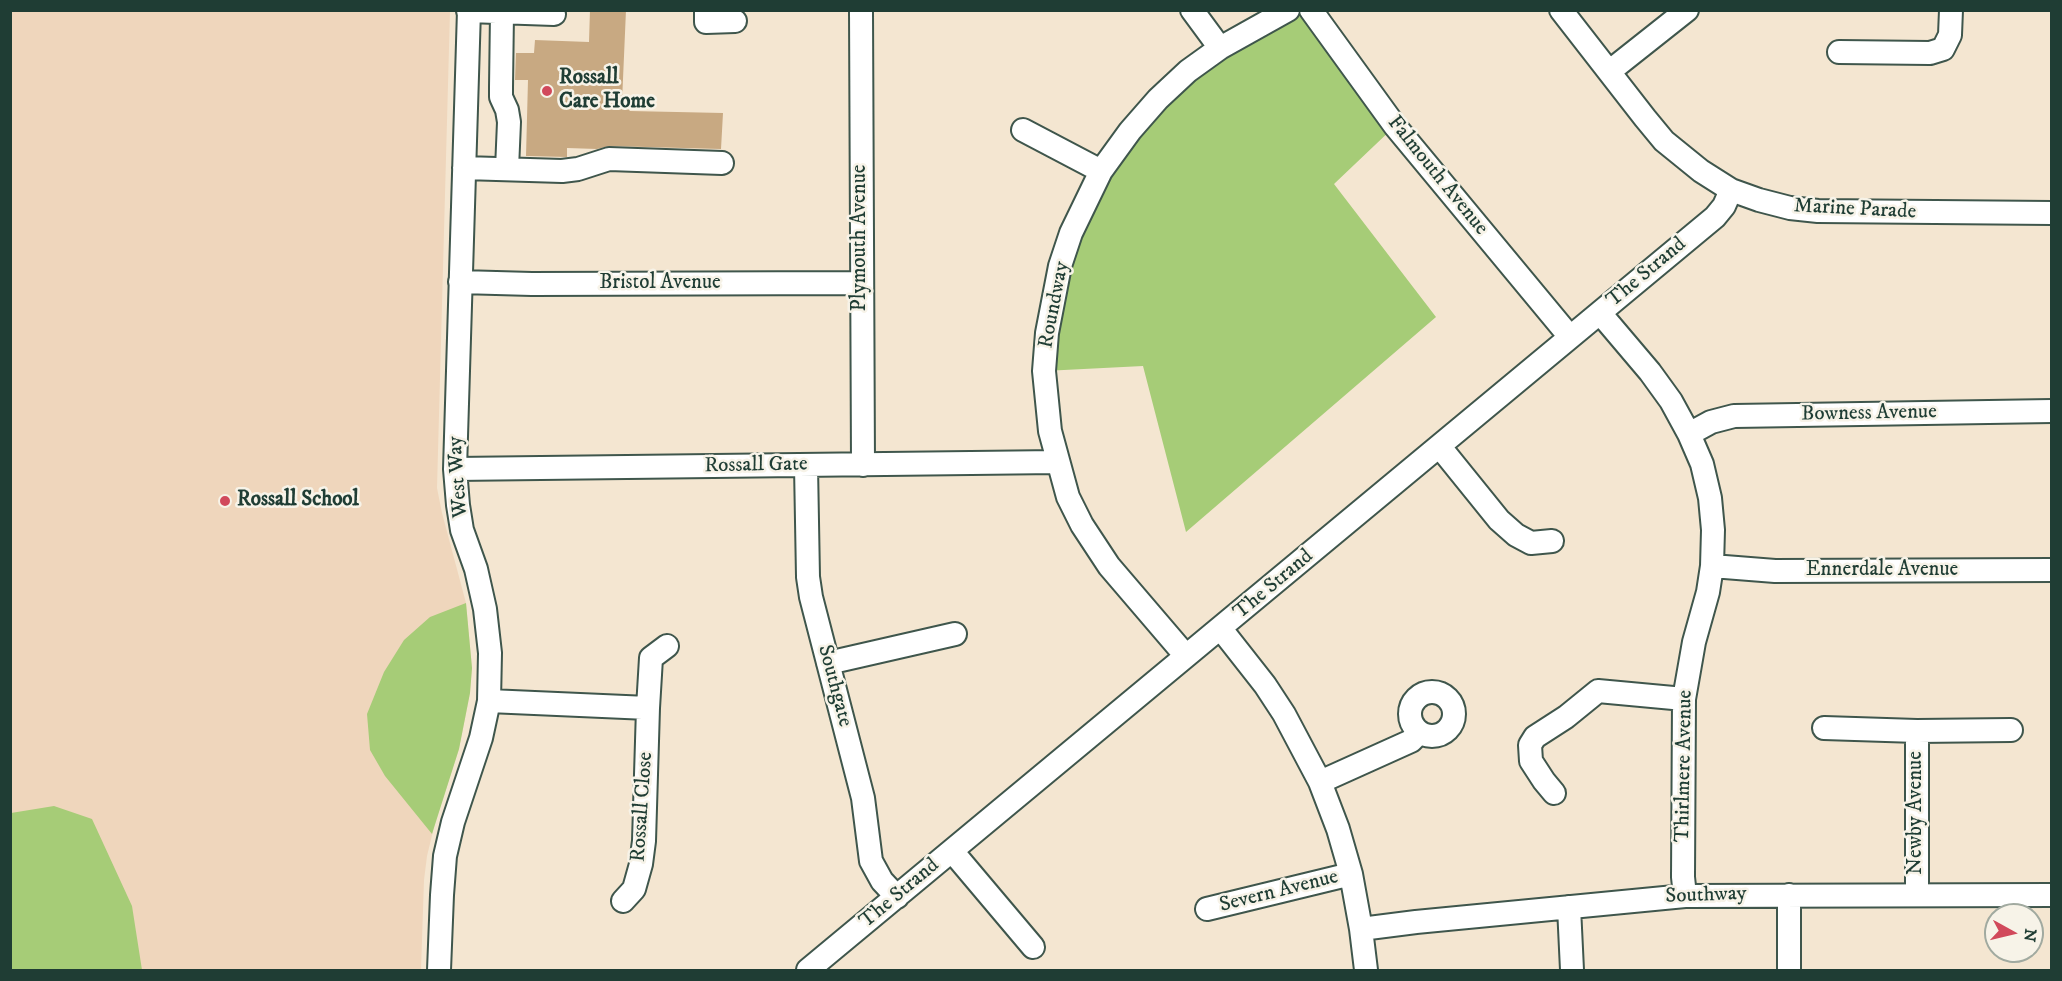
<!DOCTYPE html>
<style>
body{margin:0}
#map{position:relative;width:2062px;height:981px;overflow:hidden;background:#f4e6d1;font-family:"IM FELL DW Pica",serif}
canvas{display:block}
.frame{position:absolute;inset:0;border:12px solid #1f3d34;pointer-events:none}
.north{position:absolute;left:1984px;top:903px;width:60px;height:60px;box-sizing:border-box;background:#f7f3e8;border:2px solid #a1aaa0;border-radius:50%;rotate:98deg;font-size:16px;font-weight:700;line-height:24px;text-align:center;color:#1f3d34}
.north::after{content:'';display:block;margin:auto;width:21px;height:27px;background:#d1495b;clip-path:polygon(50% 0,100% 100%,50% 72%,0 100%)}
</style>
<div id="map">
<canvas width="2062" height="981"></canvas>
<div class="frame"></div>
<div class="north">N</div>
</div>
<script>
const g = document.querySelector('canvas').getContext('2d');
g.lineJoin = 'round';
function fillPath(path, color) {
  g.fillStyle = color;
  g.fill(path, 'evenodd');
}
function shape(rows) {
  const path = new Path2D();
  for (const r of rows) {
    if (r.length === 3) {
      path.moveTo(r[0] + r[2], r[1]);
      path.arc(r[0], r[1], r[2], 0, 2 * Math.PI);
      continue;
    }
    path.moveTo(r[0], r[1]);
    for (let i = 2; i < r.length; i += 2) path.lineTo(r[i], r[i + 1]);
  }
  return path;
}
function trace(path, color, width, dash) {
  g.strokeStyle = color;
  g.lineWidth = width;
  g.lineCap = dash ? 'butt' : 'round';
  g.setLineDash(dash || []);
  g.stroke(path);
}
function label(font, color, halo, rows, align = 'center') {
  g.font = font + ' "IM FELL DW Pica",serif';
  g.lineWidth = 5;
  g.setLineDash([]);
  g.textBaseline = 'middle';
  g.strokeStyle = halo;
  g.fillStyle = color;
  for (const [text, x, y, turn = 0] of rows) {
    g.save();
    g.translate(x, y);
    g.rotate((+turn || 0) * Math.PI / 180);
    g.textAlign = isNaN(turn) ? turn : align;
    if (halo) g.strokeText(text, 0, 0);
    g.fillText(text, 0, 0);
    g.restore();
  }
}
fillPath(shape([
 [10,11,450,11,437,488,442,513,466,603,472,668,470,693,459,749,435,823,427,856,424,880,421,970,11,970]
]), '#efd6bc');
fillPath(shape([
 [1288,11,1311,11,1395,126,1334,184,1436,317,1186,532,1143,366,1044,371,1071,233,1158,99],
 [466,603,472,668,470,693,459,749,432,834,385,776,370,750,367,714,384,672,404,640,430,617],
 [54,806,92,819,132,906,142,970,11,970,11,813]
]), '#a6cc77');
fillPath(shape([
 [590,10,626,10,622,102,630,111,723,113,721,149,609,146,597,149,567,148,567,157,526,156,528,80,515,80,516,53,534,53,535,40,589,42]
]), '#c8a982');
const minor = shape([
 [706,10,706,22,735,21],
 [861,10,863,465],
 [1192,10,1220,48],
 [1311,10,1395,126,1570,337],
 [1561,10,1645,118,1664,141,1701,171,1731,190,1759,200,1790,208,1818,211,2052,213],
 [468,11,554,14],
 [502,13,501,87,501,97,507,110,509,122,507,169],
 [1839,52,1930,53,1943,49,1950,35,1951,10],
 [1610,71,1687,10],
 [1023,130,1101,171],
 [464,168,562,171,578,169,609,159,722,163],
 [460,282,532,284,861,283],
 [1600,313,1650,372,1671,401,1689,434,1702,464,1710,498,1713,530,1712,566,1708,592,1694,642,1684,699,1683,877,1685,896],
 [1689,434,1711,422,1734,416,2052,411],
 [1440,447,1499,520,1516,535,1531,543,1552,541],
 [806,466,808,577,811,597,863,798,871,861,882,881,897,897],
 [455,469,1057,462],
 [1712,566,1775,571,2052,570],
 [1221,629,1265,685,1284,714,1320,782,1338,829,1351,874,1361,929,1366,970],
 [1186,656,1109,566,1082,525,1068,497,1050,431,1044,371,1047,333,1060,266,1071,233,1101,171,1130,131,1158,99,1188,71,1220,48,1288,10],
 [828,663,955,634],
 [1432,714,22],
 [489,701,648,708,644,841,641,864,634,889,623,901],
 [648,708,651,658,667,646],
 [1824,728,1917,731,2011,730],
 [1917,731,1917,895],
 [1320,782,1411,741,1419,733],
 [1554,793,1544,781,1531,761,1530,745,1535,737,1566,717,1598,691,1684,699],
 [952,851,1033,947],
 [1789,895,1789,970],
 [1569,907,1572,970],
 [1207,909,1351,874],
 [1361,929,1416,922,1685,896,2052,895],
 [439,970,442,895,445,856,453,822,481,738,489,701,490,653,485,609,476,569,462,530,458,505,455,469,469,10],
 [808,970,1715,217,1724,206,1731,190]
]);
trace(minor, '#3f564c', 26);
trace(minor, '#fff', 22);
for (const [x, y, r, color] of [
 [547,91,6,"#d1495b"],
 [225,501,6,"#d1495b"]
]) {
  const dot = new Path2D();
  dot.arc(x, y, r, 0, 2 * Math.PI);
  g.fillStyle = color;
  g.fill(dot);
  trace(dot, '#f7f3e8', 2);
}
label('bold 21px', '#1f3d34', '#f7f3e8', [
 ["Rossall",559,79],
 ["Care Home",559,103],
 ["Rossall School",237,501]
], 'left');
label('21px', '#1f3d34', '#f7f3e8', [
 ["Falmouth Avenue",1437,176,51],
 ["Marine Parade",1855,210,3],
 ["Plymouth Avenue",861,238,-90],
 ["The Strand",1647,273,-40],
 ["Bristol Avenue",660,284],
 ["Roundway",1055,305,-79],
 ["Bowness Avenue",1869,414,-1],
 ["Rossall Gate",756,466,-1],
 ["West Way",459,477,-94],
 ["Ennerdale Avenue",1882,571],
 ["The Strand",1274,585,-40],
 ["Southgate",834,686,75],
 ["Thirlmere Avenue",1685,766,-89],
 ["Rossall Close",643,807,-86],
 ["Newby Avenue",1917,813,-90],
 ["Severn Avenue",1279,892,-14],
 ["The Strand",900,894,-40],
 ["Southway",1706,896,-2]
]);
</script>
